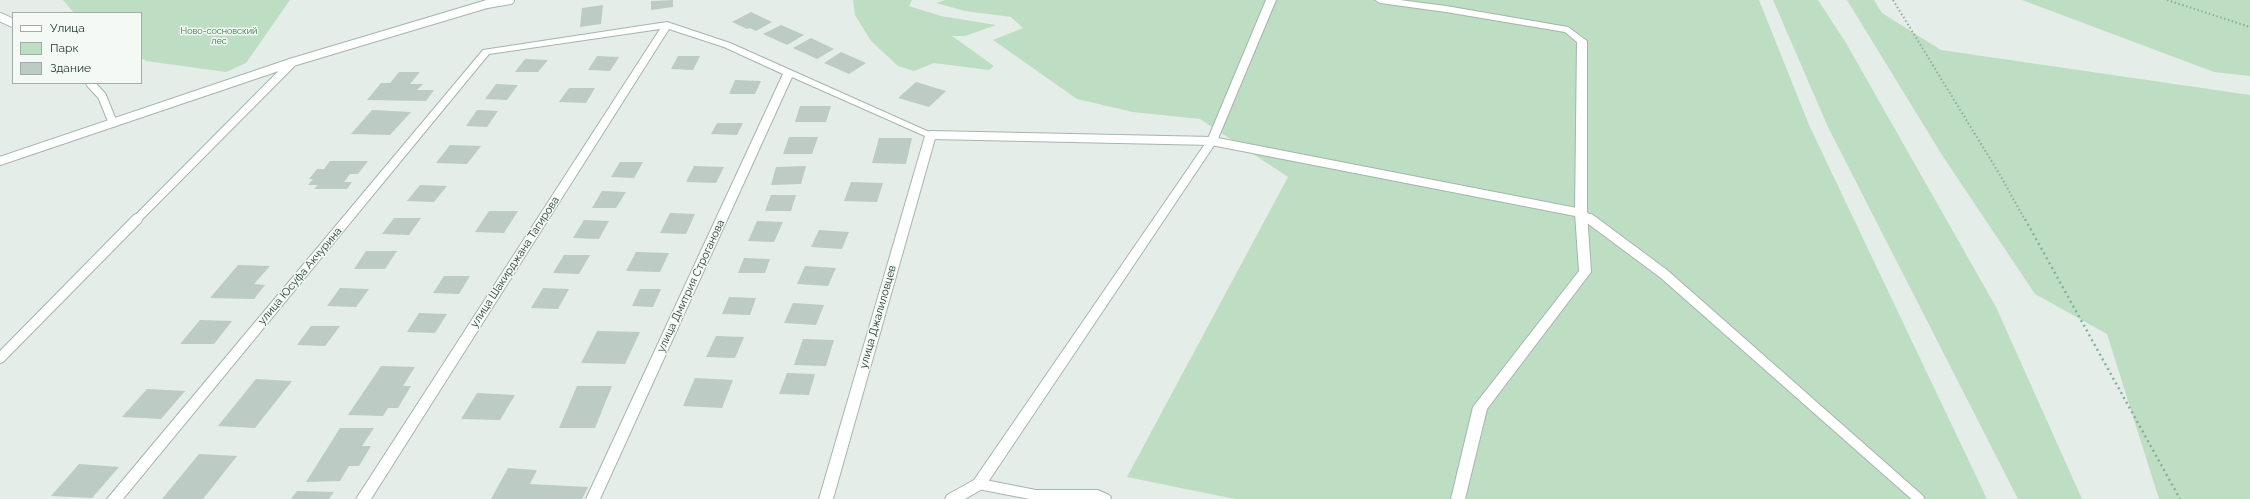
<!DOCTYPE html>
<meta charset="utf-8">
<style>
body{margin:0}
#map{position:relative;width:2250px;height:499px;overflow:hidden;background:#e4ede8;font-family:Raleway,sans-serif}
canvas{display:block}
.legend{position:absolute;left:12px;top:12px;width:130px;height:72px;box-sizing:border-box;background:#f4f9f6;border:1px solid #a0aea8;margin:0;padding:5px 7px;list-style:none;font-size:12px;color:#233e34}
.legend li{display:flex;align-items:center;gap:8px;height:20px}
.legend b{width:20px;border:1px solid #a0aea8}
</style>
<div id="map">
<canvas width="2250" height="499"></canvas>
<ul class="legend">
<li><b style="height:5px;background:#fff"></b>Улица</li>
<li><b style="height:11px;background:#bddec2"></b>Парк</li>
<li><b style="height:11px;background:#bccbc3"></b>Здание</li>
</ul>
</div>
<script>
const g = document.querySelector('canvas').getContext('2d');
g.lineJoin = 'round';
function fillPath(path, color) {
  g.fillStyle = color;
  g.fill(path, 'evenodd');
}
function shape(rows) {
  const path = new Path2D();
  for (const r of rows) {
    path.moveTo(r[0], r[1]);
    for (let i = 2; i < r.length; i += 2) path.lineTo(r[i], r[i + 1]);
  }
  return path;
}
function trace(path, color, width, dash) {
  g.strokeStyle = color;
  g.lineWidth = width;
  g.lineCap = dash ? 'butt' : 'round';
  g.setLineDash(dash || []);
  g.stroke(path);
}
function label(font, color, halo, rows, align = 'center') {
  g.font = font + ' Raleway,sans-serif';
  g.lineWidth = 3;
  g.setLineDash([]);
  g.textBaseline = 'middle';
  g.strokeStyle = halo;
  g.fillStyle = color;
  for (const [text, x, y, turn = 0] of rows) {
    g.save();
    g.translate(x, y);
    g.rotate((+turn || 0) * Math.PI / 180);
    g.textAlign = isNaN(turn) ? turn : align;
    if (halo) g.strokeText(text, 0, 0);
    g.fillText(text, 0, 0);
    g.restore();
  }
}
fillPath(shape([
 [63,0,290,0,246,63,226,72,146,61,141,58,141,13,74,13],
 [853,0,912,0,909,6,941,16,996,25,965,36,952,36,994,66,989,70,934,63,914,71,898,66,871,41,855,15],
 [945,0,1759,0,1809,125,1987,499,1235,499,1127,477,1288,177,1200,119,1133,112,1077,99,993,40,1023,28,1011,17,965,11,936,3],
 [1773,0,1818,0,1846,43,1996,307,2082,499,2018,499,1828,127],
 [1847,0,1874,0,1882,13,1941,50,2250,95,2250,499,2159,499,2107,334,2035,294,1942,155],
 [2022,0,2250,0,2250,76,2214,72]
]), '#bddec2');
fillPath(shape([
 [673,0,673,7,651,10,651,1],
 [603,5,601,24,580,27,582,8],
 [751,12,772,22,756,31,750,28,747,29,732,22],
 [781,25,804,35,787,45,763,34],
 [811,38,834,49,817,59,793,48],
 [841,52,866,63,849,74,824,63],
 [597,56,619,57,610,71,588,70],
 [678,56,700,56,693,70,671,69],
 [525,59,548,60,538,72,515,72],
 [399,72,420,72,410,84,423,84,417,90,434,90,426,101,367,100,381,83,390,83],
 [735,80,761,81,755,94,729,94],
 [916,82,946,91,929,107,898,98],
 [496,84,518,85,507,100,485,99],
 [569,88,595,88,586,103,559,102],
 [800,106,831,106,826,122,795,122],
 [372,110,411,112,390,135,351,134],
 [477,110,498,111,487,127,466,126],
 [717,123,743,123,737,135,711,134],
 [789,137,818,137,812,154,783,154],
 [879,138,912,138,906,164,872,163],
 [450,145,481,146,467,164,436,163],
 [330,161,368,161,358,174,350,174,344,182,352,182,347,189,314,189,318,185,308,185,313,179,309,179,317,169,324,169],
 [620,162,643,162,634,178,611,177],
 [694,166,724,167,716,183,686,182],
 [806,166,801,184,771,185,776,167],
 [851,182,883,183,877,202,844,201],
 [420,185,447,186,434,202,407,201],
 [602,191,626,192,616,208,592,208],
 [771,195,796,195,791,211,765,211],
 [489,211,518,211,504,233,475,232],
 [670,213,695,214,686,234,660,233],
 [394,218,421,218,409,235,382,234],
 [584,220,609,221,599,239,573,238],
 [757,221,783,222,774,242,748,241],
 [819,230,849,232,842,249,811,247],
 [366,251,397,251,385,269,354,269],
 [636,252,669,253,660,272,626,271],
 [564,255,590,255,579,274,553,273],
 [744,258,770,259,765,273,738,273],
 [238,265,270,266,254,284,265,285,254,299,210,298],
 [805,266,836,268,828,286,797,284],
 [444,276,470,276,459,294,433,293],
 [340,288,369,289,356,307,327,306],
 [543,288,569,289,558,309,531,308],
 [640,289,661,289,653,307,632,306],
 [729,297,756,298,750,315,722,314],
 [793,303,824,305,816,325,784,323],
 [419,313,447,314,435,333,407,332],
 [200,320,232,321,214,344,180,344],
 [311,326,340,326,325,346,297,345],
 [597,331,640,332,625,364,581,363],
 [716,336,744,337,735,358,706,357],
 [803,339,834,340,826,366,794,365],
 [381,366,415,367,403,386,411,386,398,408,388,408,383,416,348,415],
 [787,373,815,374,809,395,779,394],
 [695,378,733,380,722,408,683,406],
 [256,379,292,381,255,428,218,426],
 [577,386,612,386,595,428,559,428],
 [147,389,185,391,161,419,122,417],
 [477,393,515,395,500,420,461,419],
 [340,428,374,428,362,446,371,446,359,466,349,466,340,481,306,482],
 [199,454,237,456,203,499,162,499],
 [79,464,119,467,92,498,51,496],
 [508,468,537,470,530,484,588,487,582,499,491,499],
 [297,491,334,492,329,499,291,499]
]), '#bccbc3');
const serviceFar1 = shape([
 [0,17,13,23],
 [90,83,102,96,113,123],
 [931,135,1212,141,1581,213,1591,220],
 [0,161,293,62,487,4,510,0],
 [136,220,291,64]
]);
const service = shape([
 [1590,219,1664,274,1919,499],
 [0,358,137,219],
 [979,484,1035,495,1097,495,1106,499]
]);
const minor = shape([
 [1266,0,1276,0,1217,141,984,488,965,499,945,499,947,495,974,480,1207,141,1266,0],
 [1375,0,1400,0,1446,6,1568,27,1587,41,1587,213,1591,272,1487,409,1465,499,1451,499,1473,407,1579,271,1575,213,1577,42,1565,32,1446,12,1380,3,1375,0],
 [667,22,730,43,936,135,833,499,819,499,925,136,792,77,600,499,586,499,783,74,724,47,669,29,371,499,356,499,660,29,489,54,123,499,107,499,483,50,667,22]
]);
trace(serviceFar1, '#a6b5ae', 10);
trace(service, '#a6b5ae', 12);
trace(minor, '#a6b5ae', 2);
trace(shape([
 [1893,0,2000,175,2025,220],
 [2167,0,2250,27]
]), '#85b09d', 2, [1.5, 2.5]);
trace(shape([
 [2025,219,2180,499]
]), '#85b09d', 2.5, [2, 3.5]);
trace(serviceFar1, '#fff', 8);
trace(service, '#fff', 10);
fillPath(minor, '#fff');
label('9px', '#2e7541', '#f4f9f6', [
 ["Ново-сосновский",219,31],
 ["лес",219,41]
]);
label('11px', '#233e34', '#f4f9f6', [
 ["улица Шакирджана Тагирова",515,262,-57],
 ["улица Юсуфа Акчурина",300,276,-50],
 ["улица Дмитрия Строганова",691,286,-65],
 ["улица Джалиловцев",878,317,-74]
]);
</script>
